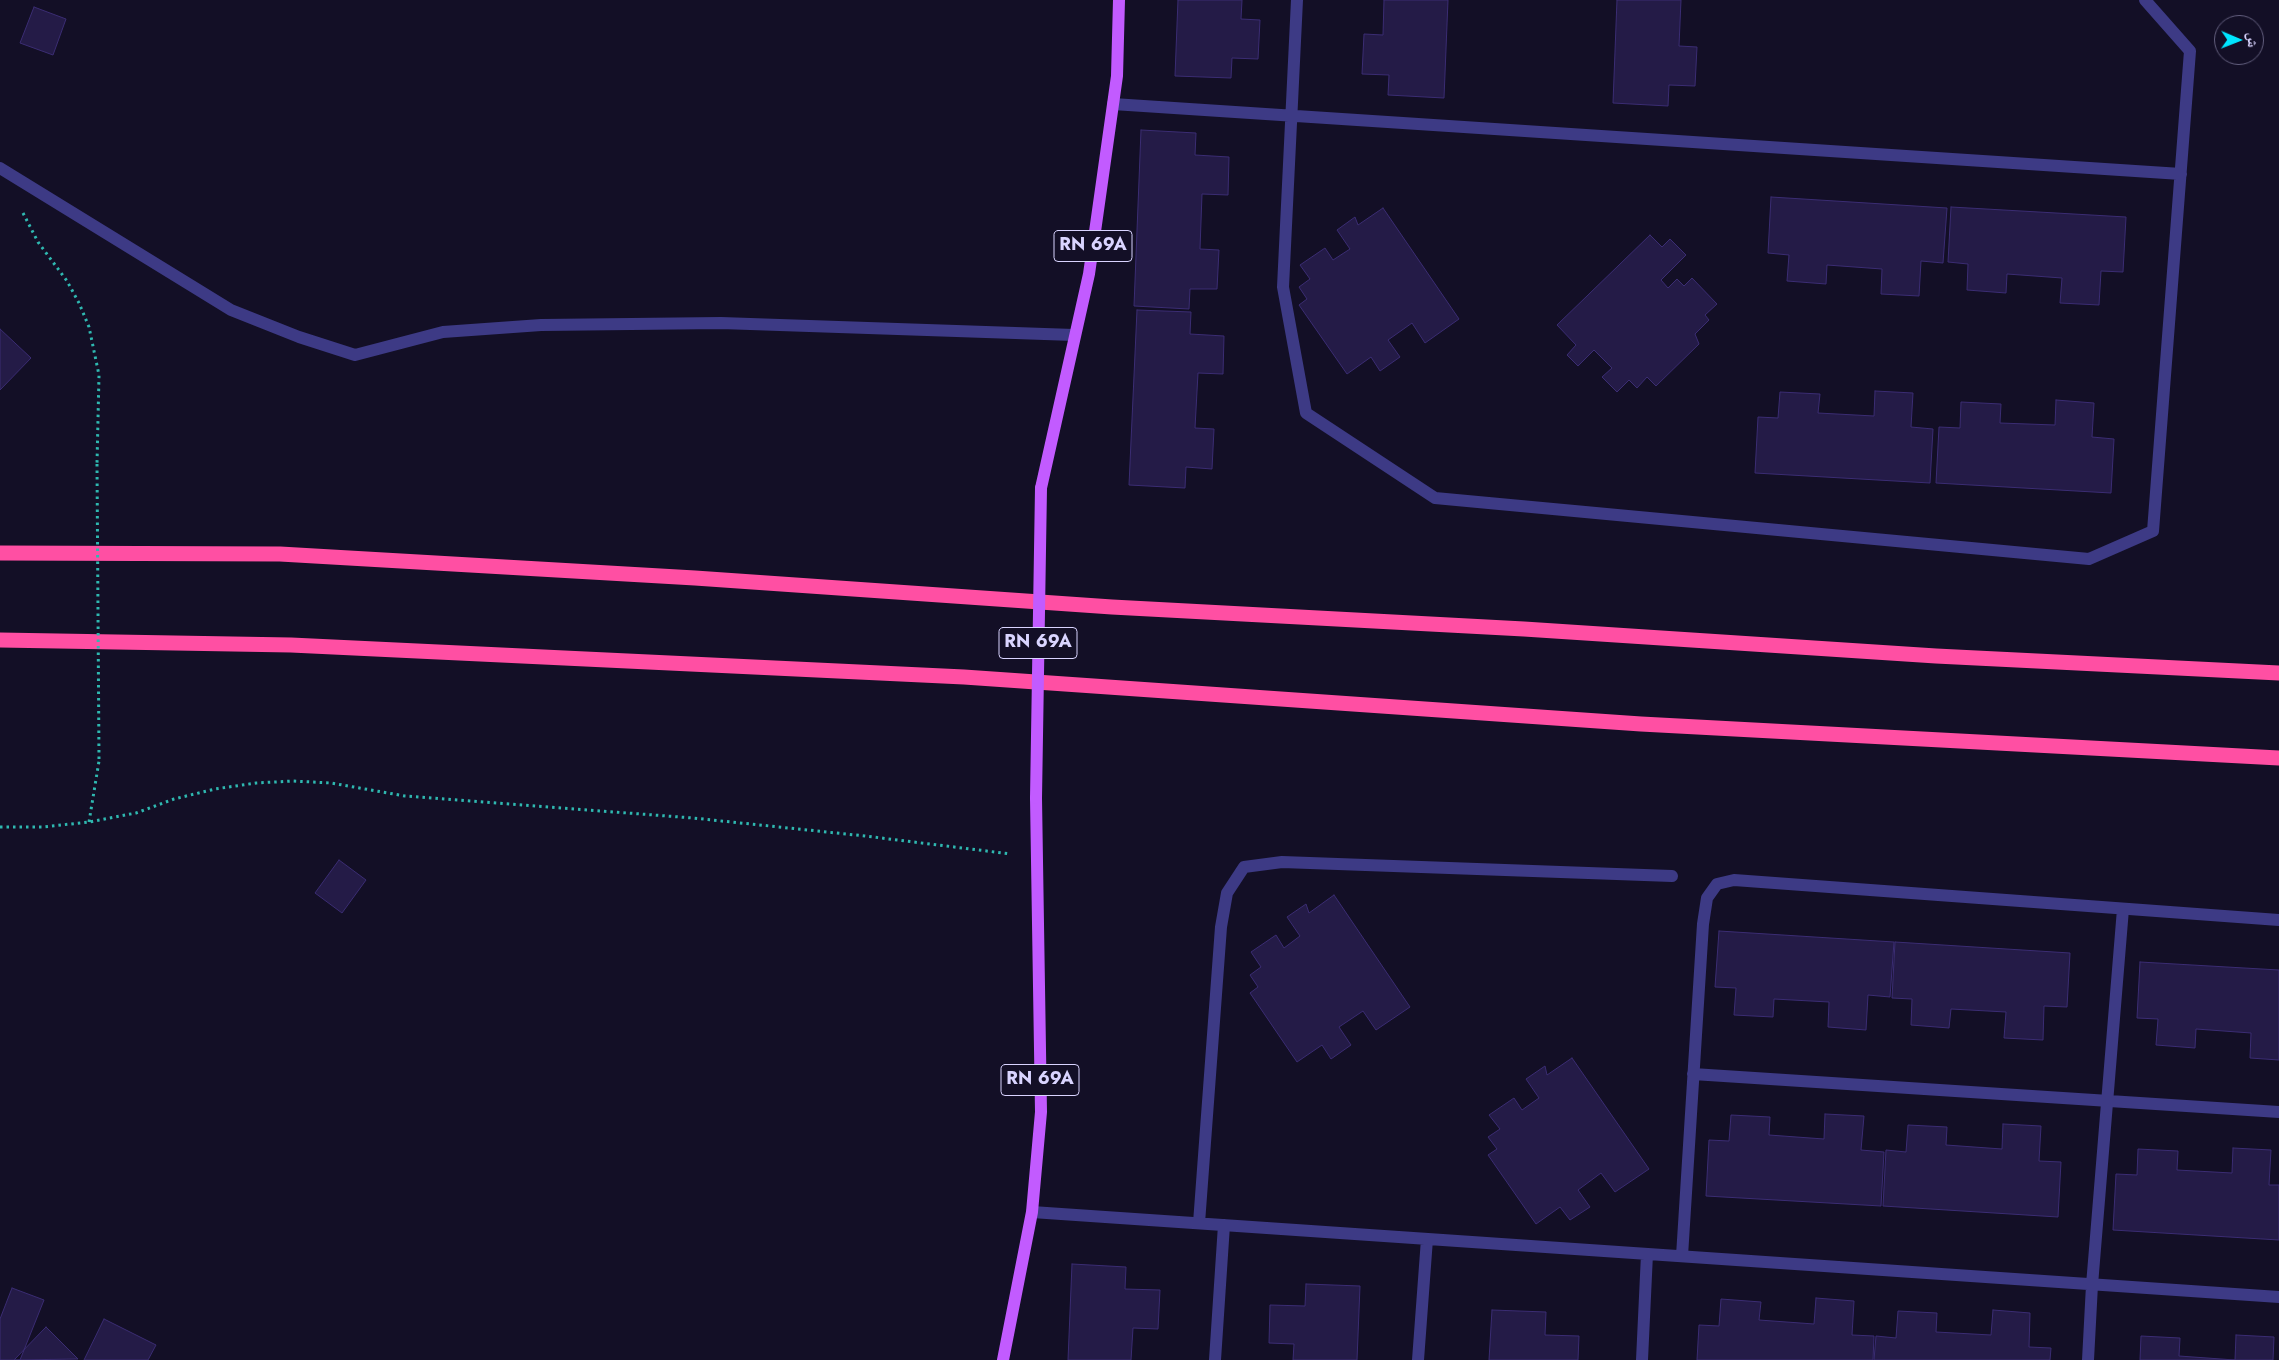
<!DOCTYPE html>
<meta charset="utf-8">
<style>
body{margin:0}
#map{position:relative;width:2279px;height:1360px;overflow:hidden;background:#130f26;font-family:Jost,"Noto Naskh Arabic",sans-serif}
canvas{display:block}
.north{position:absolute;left:2214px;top:15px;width:50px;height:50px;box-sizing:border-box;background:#130f26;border:1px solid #625e7d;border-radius:50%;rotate:91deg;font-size:14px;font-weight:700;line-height:20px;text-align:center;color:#d9d4ff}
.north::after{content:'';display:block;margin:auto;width:18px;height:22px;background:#00e5ff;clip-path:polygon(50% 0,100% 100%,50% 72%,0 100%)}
</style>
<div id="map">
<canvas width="2279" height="1360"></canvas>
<div class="north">ش</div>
</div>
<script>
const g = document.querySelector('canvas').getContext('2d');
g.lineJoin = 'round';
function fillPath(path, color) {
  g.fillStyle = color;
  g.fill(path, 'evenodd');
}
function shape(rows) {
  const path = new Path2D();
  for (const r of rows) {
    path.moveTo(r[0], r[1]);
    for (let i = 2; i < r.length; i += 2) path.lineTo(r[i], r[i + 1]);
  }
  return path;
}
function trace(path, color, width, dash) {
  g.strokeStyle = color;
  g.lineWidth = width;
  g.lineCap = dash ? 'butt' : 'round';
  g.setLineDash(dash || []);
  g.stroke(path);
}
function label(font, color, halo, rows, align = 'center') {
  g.font = font + ' Jost,sans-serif';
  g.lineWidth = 5;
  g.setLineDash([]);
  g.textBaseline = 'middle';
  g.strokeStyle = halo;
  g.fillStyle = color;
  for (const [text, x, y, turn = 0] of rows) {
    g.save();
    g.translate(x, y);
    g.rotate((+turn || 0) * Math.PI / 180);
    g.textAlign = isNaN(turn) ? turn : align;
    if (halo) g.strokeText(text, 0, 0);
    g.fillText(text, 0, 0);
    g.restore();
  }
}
const building = shape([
 [1178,0,1242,0,1241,19,1260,20,1258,59,1232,58,1231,78,1175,76,1178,0],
 [1384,0,1448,0,1444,98,1388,95,1389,75,1362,74,1364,34,1383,35,1384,0],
 [1617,0,1681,0,1679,46,1697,47,1695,86,1669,85,1668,106,1613,103,1617,0],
 [34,7,66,19,53,55,20,43,34,7],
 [1141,130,1196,133,1195,155,1229,157,1228,195,1202,194,1200,249,1219,250,1217,289,1190,289,1189,309,1134,306,1141,130],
 [1771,197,1947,208,1943,263,1921,261,1919,296,1881,294,1882,269,1827,265,1826,284,1787,281,1789,255,1768,253,1771,197],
 [1951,207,2126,217,2123,272,2101,271,2099,305,2060,303,2062,278,2007,274,2006,293,1967,290,1968,264,1948,262,1951,207],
 [1383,208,1459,319,1425,343,1412,323,1388,340,1400,357,1380,371,1371,357,1347,374,1299,305,1307,299,1299,287,1310,279,1300,265,1325,248,1333,260,1350,249,1337,230,1355,217,1358,225,1383,208],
 [1650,235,1662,247,1670,239,1686,255,1661,280,1668,288,1677,279,1684,286,1692,278,1717,304,1705,315,1709,320,1695,334,1699,344,1656,386,1647,377,1637,388,1629,380,1617,392,1602,377,1612,368,1594,350,1578,366,1567,355,1576,345,1557,325,1650,235],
 [1137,310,1191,312,1190,334,1224,336,1223,374,1198,373,1195,428,1214,429,1212,469,1186,467,1185,488,1129,485,1137,310],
 [0,329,31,358,0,390,0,329],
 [1875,391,1913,393,1911,427,1933,429,1930,483,1755,473,1758,417,1778,418,1780,392,1820,394,1818,413,1874,416,1875,391],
 [2056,400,2094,403,2092,437,2114,439,2111,493,1936,483,1939,427,1960,428,1961,402,2001,404,2000,423,2055,425,2056,400],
 [339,860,366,880,342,913,315,893,339,860],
 [1334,895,1410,1007,1376,1030,1363,1011,1339,1027,1351,1045,1331,1059,1322,1045,1297,1062,1250,993,1258,987,1250,975,1261,967,1251,952,1276,935,1284,948,1300,936,1287,917,1306,904,1309,913,1334,895],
 [1719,931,1894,942,1890,997,1868,995,1866,1030,1828,1027,1829,1002,1774,999,1773,1017,1734,1015,1736,988,1715,987,1719,931],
 [1895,942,2070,953,2067,1007,2044,1006,2043,1040,2004,1038,2006,1012,1951,1009,1949,1028,1911,1025,1912,999,1892,998,1895,942],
 [2140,962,2279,970,2279,1060,2250,1058,2251,1033,2196,1029,2195,1048,2156,1045,2158,1019,2137,1018,2140,962],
 [1572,1058,1649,1169,1615,1192,1601,1173,1578,1190,1590,1207,1570,1220,1560,1207,1536,1224,1488,1155,1497,1149,1488,1137,1500,1129,1489,1115,1514,1098,1522,1110,1539,1098,1526,1079,1545,1066,1547,1075,1572,1058],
 [1825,1114,1864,1116,1861,1150,1884,1152,1881,1206,1706,1196,1709,1140,1729,1141,1731,1115,1770,1117,1769,1135,1824,1139,1825,1114],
 [2003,1124,2041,1126,2039,1161,2061,1162,2058,1217,1883,1206,1886,1150,1906,1152,1908,1125,1947,1127,1946,1145,2002,1149,2003,1124],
 [2233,1148,2271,1150,2269,1185,2279,1185,2279,1240,2113,1230,2116,1174,2137,1175,2138,1149,2178,1151,2177,1170,2232,1173,2233,1148],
 [1072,1264,1126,1267,1125,1289,1160,1290,1158,1329,1133,1328,1131,1360,1068,1360,1072,1264],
 [1306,1284,1360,1286,1357,1360,1293,1360,1294,1344,1269,1343,1270,1305,1305,1306,1306,1284],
 [12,1288,44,1300,20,1360,0,1360,0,1319,12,1288],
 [1816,1298,1854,1301,1852,1335,1874,1336,1873,1360,1697,1360,1699,1325,1719,1326,1721,1299,1761,1302,1759,1320,1814,1324,1816,1298],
 [1492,1310,1546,1312,1545,1335,1579,1336,1578,1360,1489,1360,1492,1310],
 [1993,1310,2030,1313,2029,1347,2051,1348,2050,1360,1874,1360,1876,1336,1896,1338,1898,1311,1937,1313,1936,1332,1991,1335,1993,1310],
 [104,1319,156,1345,148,1360,84,1360,104,1319],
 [46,1327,78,1359,14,1360,46,1327],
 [2236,1335,2274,1337,2273,1360,2140,1360,2141,1336,2180,1338,2179,1356,2235,1360,2236,1335]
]);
fillPath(building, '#241b47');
trace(building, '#3b2d73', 1);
trace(shape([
 [23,213,38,242,67,281,79,303,89,327,99,375,97,464],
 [89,822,99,761],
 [0,827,43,827,89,822,136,813,174,799,215,789,256,783,293,781,331,783,405,796,693,818,865,836,1011,854]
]), '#2fb8b0', 3, [2.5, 4]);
trace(shape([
 [1297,0,1283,287,1306,413,1435,498,2089,559,2153,531,2190,51,2145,0],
 [1113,104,2181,174],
 [0,168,231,310,299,337,355,355,443,332,541,325,721,323,1074,335],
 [1693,1074,2279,1112],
 [1032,1212,2279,1297],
 [1199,1223,1221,927,1227,893,1244,867,1282,862,1672,876],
 [1682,1256,1703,924,1707,898,1717,884,1734,880,2279,920],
 [1215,1360,1224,1225],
 [1418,1360,1427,1239],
 [1642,1360,1647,1254],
 [2088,1360,2092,1285,2123,909]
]), '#3d3a85', 12);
trace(shape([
 [1041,488,1089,274,1117,76,1119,0],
 [1003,1360,1032,1212,1041,1112,1036,798]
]), '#c25bff', 12);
trace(shape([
 [0,553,280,554,695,578,1112,607,1524,629,1936,656,2279,673],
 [0,640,291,645,964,677,1641,724,2279,758]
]), '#ff4fa3', 15);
trace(shape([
 [97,464,99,761]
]), '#2fb8b0', 3, [2.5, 4]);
trace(shape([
 [1036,798,1041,488]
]), '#c25bff', 12);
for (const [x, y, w] of [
 [1093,246,78],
 [1038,643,78],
 [1040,1080,78]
]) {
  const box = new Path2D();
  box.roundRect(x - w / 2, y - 15.5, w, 31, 4);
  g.fillStyle = '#130f26';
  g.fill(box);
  trace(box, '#d9d4ff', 1);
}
label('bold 18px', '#d9d4ff', null, [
 ["RN 69A",1093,246],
 ["RN 69A",1038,643],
 ["RN 69A",1040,1080]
]);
</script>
